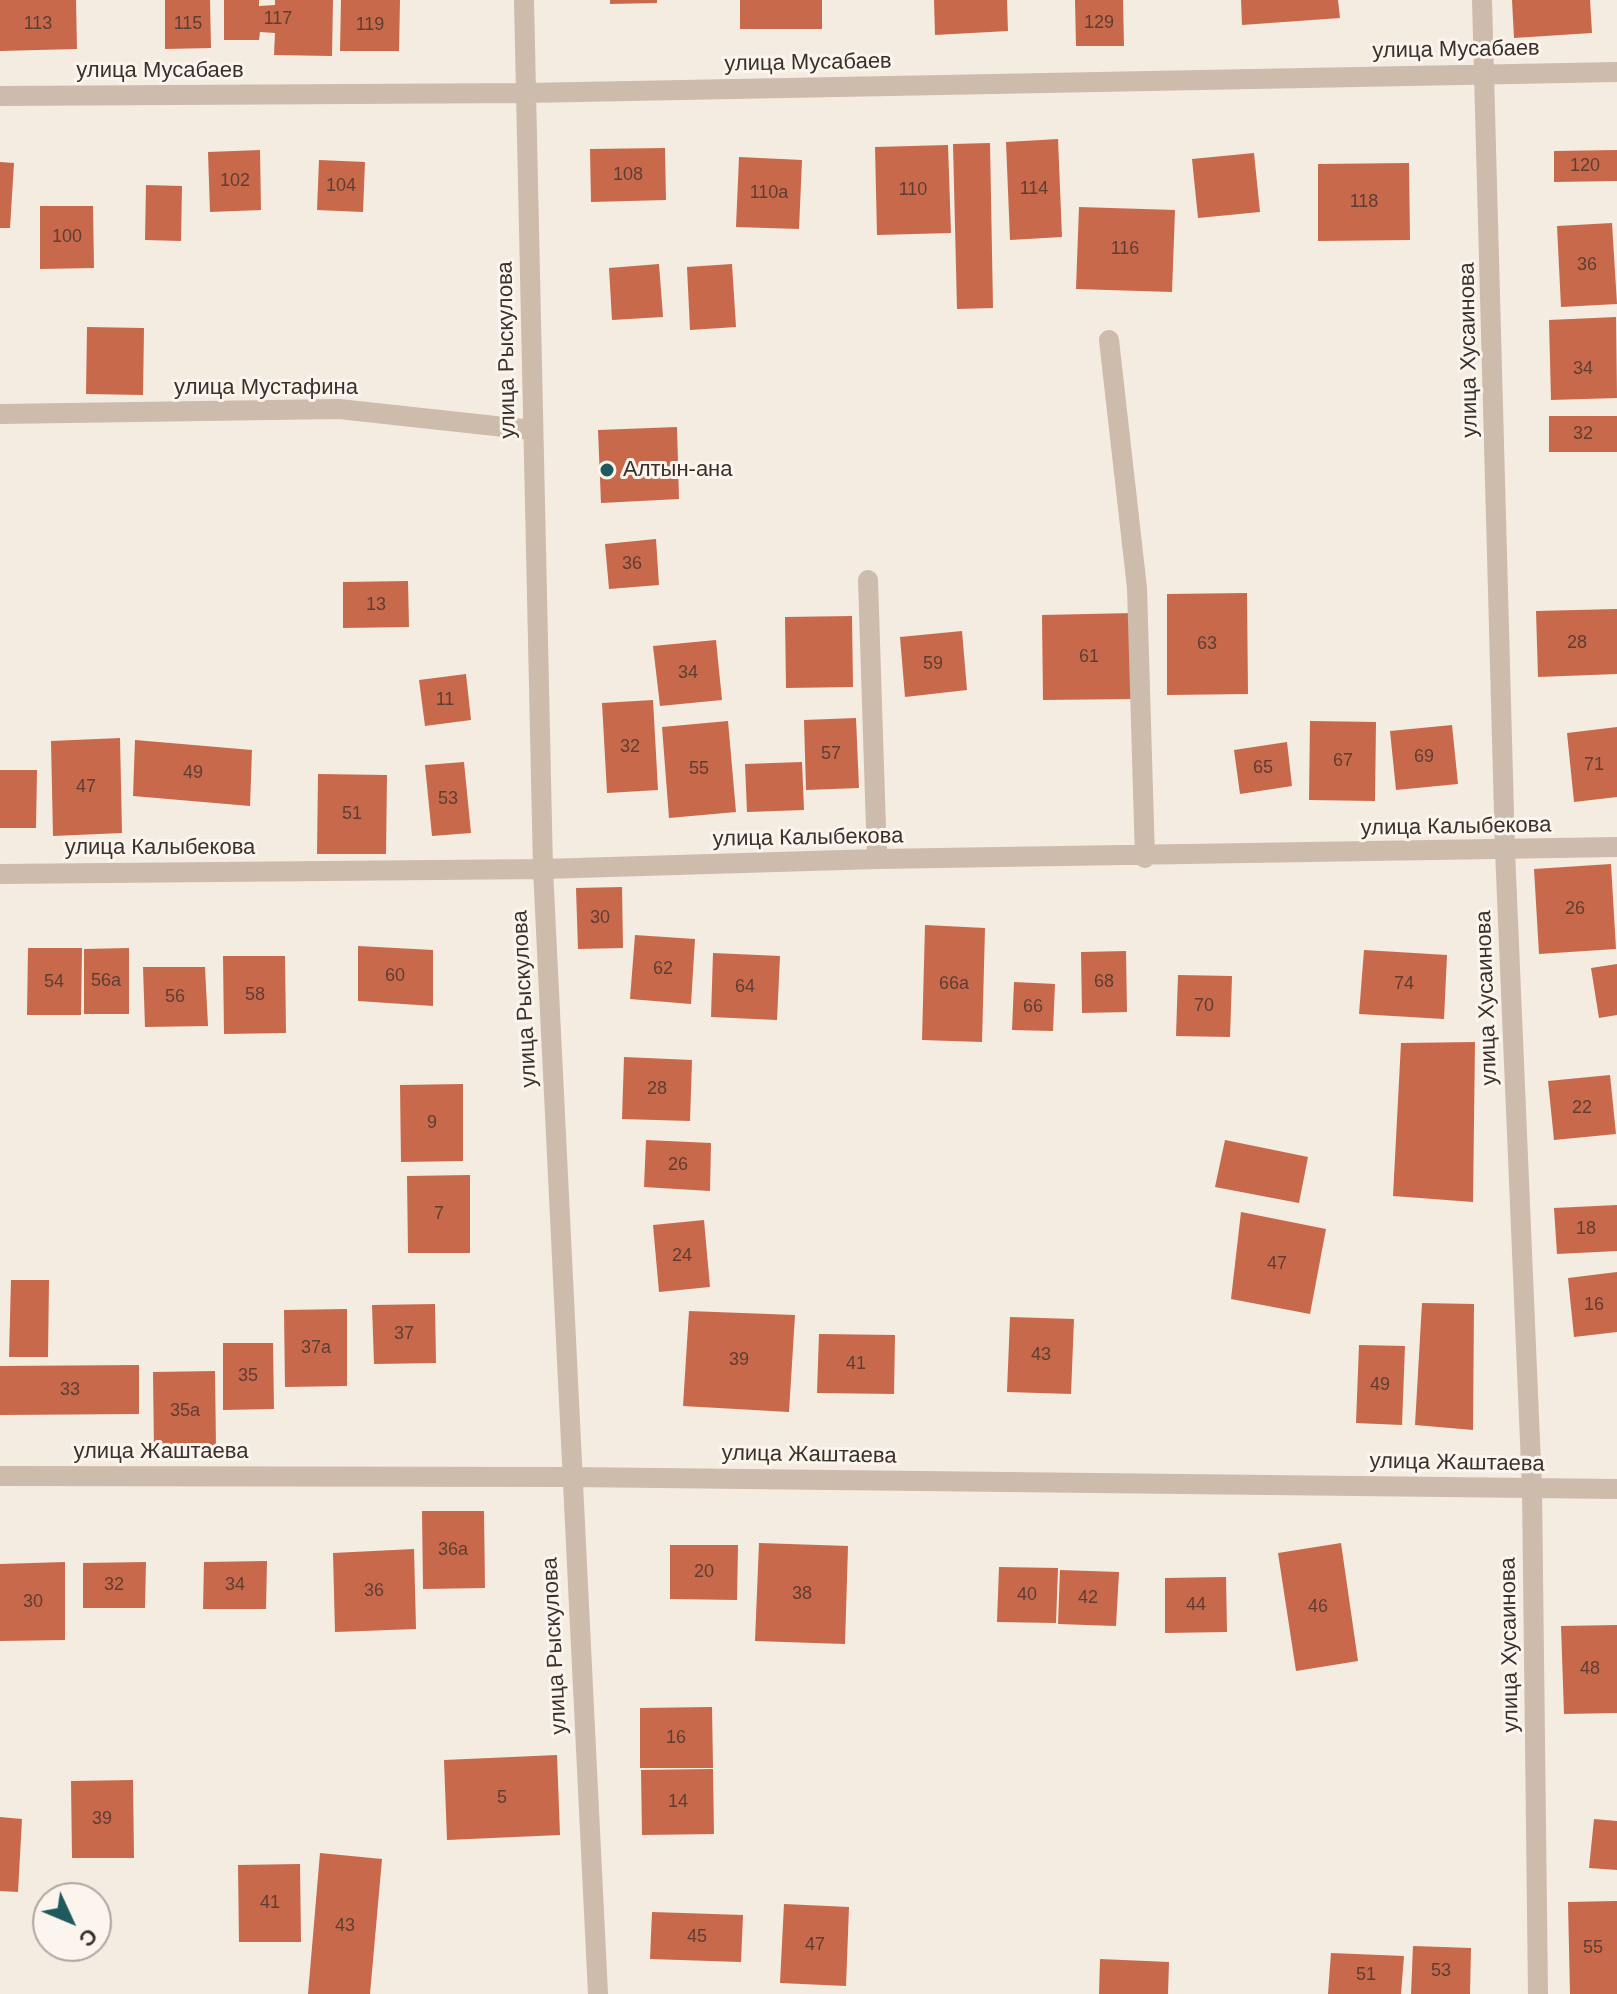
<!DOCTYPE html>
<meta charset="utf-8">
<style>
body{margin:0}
#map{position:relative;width:1617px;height:1994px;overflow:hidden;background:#f4ebe1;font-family:Arial,sans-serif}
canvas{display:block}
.north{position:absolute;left:32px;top:1882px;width:80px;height:80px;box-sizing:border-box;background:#fbf5ee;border:2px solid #aea6a0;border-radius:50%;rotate:134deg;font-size:22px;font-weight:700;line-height:32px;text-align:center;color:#3b302b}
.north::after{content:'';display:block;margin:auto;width:28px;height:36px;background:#1f5a5e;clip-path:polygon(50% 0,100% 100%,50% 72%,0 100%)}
</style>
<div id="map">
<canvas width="1617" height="1994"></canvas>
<div class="north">С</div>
</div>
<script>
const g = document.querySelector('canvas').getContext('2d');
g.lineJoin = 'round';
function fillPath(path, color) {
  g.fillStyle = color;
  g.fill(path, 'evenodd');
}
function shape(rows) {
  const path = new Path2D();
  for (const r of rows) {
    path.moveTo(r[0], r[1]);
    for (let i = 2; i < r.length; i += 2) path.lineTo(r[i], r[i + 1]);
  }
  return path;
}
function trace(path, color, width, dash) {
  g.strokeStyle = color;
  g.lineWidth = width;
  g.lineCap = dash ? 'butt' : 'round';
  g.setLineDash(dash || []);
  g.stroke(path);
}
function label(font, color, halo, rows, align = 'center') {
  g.font = font + ' Arial,sans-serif';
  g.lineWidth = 6;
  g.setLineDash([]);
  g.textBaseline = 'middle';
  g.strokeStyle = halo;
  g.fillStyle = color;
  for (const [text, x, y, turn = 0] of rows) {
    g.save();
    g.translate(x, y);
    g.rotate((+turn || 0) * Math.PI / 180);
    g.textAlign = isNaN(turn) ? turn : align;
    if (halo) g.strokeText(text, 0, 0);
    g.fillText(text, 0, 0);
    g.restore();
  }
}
fillPath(shape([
 [0,0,76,0,77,49,0,51],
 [165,0,210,0,211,48,165,49],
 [224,0,259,0,259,6,275,5,275,0,333,0,332,56,274,55,275,33,260,32,259,40,224,40],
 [341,0,400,0,399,51,340,51],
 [610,0,657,0,657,3,610,4],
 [740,0,822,0,822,29,740,29],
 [934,0,1007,0,1008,31,935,35],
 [1075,0,1123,0,1124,46,1076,46],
 [1241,0,1338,0,1340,18,1242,25],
 [1512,0,1590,0,1592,33,1514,38],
 [1058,139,1062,237,1010,240,1006,142],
 [990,143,993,308,957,309,953,144],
 [948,145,951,233,877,235,875,147],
 [665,148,666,200,591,202,590,149],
 [260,150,261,210,210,212,208,152],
 [1617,150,1617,181,1554,182,1554,151],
 [1254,153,1260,212,1198,218,1192,159],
 [739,157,802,160,799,229,736,227],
 [319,160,365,162,363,212,317,210],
 [0,162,14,163,10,228,0,228],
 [1409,163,1410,240,1318,241,1318,164],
 [146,185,182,186,181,241,145,240],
 [40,206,93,206,94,268,40,269],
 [1079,207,1175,210,1172,292,1076,289],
 [1612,223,1617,304,1561,307,1557,226],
 [659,264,663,317,612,320,609,268],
 [732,264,736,327,690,330,687,267],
 [1616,317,1617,398,1551,400,1549,320],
 [87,327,144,328,143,395,86,394],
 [1549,416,1617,416,1617,452,1549,452],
 [677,427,679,499,601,503,598,430],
 [656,539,659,585,609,589,605,544],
 [408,581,409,627,343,628,343,582],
 [1247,593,1248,694,1167,695,1167,594],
 [1617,609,1617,674,1538,677,1536,611],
 [1134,613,1135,699,1043,700,1042,615],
 [852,616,853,687,786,688,785,617],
 [962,631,967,690,905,697,900,637],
 [716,640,722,700,660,706,653,646],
 [466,674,471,720,425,726,419,680],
 [653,700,658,790,607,793,602,703],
 [856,718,859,788,806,790,804,720],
 [728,721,736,812,669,818,662,727],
 [1310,721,1376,722,1375,801,1309,800],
 [1452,725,1458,784,1396,790,1390,731],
 [1617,727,1617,797,1574,802,1567,733],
 [120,738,122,833,53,836,51,741],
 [135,740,252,750,250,806,133,796],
 [1287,742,1292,786,1240,794,1234,750],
 [464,762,471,833,432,836,425,765],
 [802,762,804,810,747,812,745,764],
 [0,770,37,770,36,828,0,828],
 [318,774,387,775,386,854,317,854],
 [1611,864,1616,949,1539,954,1534,869],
 [622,887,623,948,578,949,576,888],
 [925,925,985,928,982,1042,922,1040],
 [635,935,695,939,691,1004,630,999],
 [358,946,433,950,433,1006,358,1001],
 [28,948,82,948,81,1015,27,1015],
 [129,948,129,1014,84,1014,84,949],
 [1364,950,1447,955,1444,1019,1359,1014],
 [1126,951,1127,1012,1082,1013,1081,952],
 [713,953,780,956,777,1020,711,1017],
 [223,956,285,956,286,1033,224,1034],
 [1617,964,1617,1015,1599,1018,1591,968],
 [143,967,205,967,208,1026,145,1027],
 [1178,975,1232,976,1230,1037,1176,1036],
 [1014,982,1055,984,1053,1031,1012,1030],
 [1475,1042,1473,1202,1393,1196,1401,1043],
 [624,1057,692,1060,690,1121,622,1119],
 [1610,1075,1616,1134,1554,1140,1548,1081],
 [463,1084,463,1161,401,1162,400,1085],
 [646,1140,711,1143,710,1191,644,1187],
 [1225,1140,1308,1157,1299,1203,1215,1187],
 [470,1175,470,1253,408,1253,407,1176],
 [1617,1205,1617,1251,1557,1254,1554,1208],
 [1241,1212,1326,1229,1310,1314,1231,1299],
 [704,1220,710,1287,659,1292,653,1225],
 [1617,1272,1617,1332,1574,1337,1568,1278],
 [11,1280,49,1280,48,1357,9,1357],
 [1422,1303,1474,1304,1473,1430,1415,1425],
 [435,1304,436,1363,374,1364,372,1305],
 [347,1309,347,1386,285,1387,284,1310],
 [689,1311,795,1315,789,1412,683,1406],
 [1010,1317,1074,1319,1071,1394,1007,1392],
 [819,1334,895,1335,894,1394,817,1393],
 [223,1343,273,1343,274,1409,223,1410],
 [1359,1345,1405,1346,1402,1425,1356,1423],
 [139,1365,139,1414,0,1415,0,1366],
 [215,1371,216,1449,154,1450,153,1372],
 [422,1511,484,1511,485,1588,423,1589],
 [759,1543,848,1546,845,1644,755,1641],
 [1341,1543,1358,1661,1296,1671,1278,1553],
 [670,1545,738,1545,737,1600,670,1599],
 [414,1549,416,1629,335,1632,333,1553],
 [267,1561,266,1609,203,1609,204,1562],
 [65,1562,65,1640,0,1641,0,1564],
 [146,1562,145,1608,83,1608,83,1563],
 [999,1567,1058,1568,1056,1623,997,1622],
 [1060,1570,1119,1572,1116,1626,1058,1624],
 [1226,1577,1227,1632,1165,1633,1165,1578],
 [1617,1625,1617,1713,1564,1714,1561,1626],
 [712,1707,713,1768,640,1768,640,1708],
 [557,1755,560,1835,447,1840,444,1760],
 [713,1769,714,1834,642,1835,641,1770],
 [133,1780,134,1858,72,1858,71,1781],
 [0,1817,22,1819,18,1892,0,1891],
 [1594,1819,1617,1821,1617,1870,1589,1868],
 [320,1853,382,1859,370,1994,308,1994],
 [300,1864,301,1942,239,1942,238,1865],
 [1617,1901,1617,1994,1570,1994,1568,1902],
 [784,1904,849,1907,846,1986,780,1983],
 [652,1912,743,1915,741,1962,650,1959],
 [1413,1946,1471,1948,1470,1994,1411,1994],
 [1331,1953,1404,1956,1401,1994,1328,1994],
 [1100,1959,1169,1962,1168,1994,1099,1994]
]), '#c8694b');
trace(shape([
 [524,0,543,869,598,1994],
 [1482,0,1505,850,1532,1488,1538,1994],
 [0,96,526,93,1617,72],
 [1109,340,1137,588,1145,858],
 [0,414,339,409,532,430],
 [868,580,877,859],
 [0,874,543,869,877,859,1617,847],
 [0,1476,571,1477,1617,1489]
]), '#cdbbac', 20);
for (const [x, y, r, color] of [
 [607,470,8,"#1f5a5e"]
]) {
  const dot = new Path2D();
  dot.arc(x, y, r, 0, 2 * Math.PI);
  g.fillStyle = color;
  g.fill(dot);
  trace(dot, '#fbf5ee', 3);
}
label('18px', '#5e3e33', null, [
 ["117",278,19],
 ["129",1099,23],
 ["113",38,24],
 ["115",188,24],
 ["119",370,25],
 ["120",1585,166],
 ["108",628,175],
 ["102",235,181],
 ["104",341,186],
 ["114",1034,189],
 ["110",913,190],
 ["110а",769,193],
 ["118",1364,202],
 ["100",67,237],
 ["116",1125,249],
 ["36",1587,265],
 ["34",1583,369],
 ["32",1583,434],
 ["36",632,564],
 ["13",376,605],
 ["28",1577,643],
 ["63",1207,644],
 ["61",1089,657],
 ["59",933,664],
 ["34",688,673],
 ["11",445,700],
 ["32",630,747],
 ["57",831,754],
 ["69",1424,757],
 ["67",1343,761],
 ["71",1594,765],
 ["65",1263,768],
 ["55",699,769],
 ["49",193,773],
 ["47",86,787],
 ["53",448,799],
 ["51",352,814],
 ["26",1575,909],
 ["30",600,918],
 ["62",663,969],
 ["60",395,976],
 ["56а",106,981],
 ["54",54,982],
 ["68",1104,982],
 ["66а",954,984],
 ["74",1404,984],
 ["64",745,987],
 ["58",255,995],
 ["56",175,997],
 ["70",1204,1006],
 ["66",1033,1007],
 ["28",657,1089],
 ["22",1582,1108],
 ["9",432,1123],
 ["26",678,1165],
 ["7",439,1214],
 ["18",1586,1229],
 ["24",682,1256],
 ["47",1277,1264],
 ["16",1594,1305],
 ["37",404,1334],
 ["37а",316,1348],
 ["43",1041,1355],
 ["39",739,1360],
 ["41",856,1364],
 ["35",248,1376],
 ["49",1380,1385],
 ["33",70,1390],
 ["35а",185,1411],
 ["36а",453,1550],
 ["20",704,1572],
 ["32",114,1585],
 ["34",235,1585],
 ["36",374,1591],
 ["38",802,1594],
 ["40",1027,1595],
 ["42",1088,1598],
 ["30",33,1602],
 ["44",1196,1605],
 ["46",1318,1607],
 ["48",1590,1669],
 ["16",676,1738],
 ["5",502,1798],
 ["14",678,1802],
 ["39",102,1819],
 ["41",270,1903],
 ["43",345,1926],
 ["45",697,1937],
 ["47",815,1945],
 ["55",1593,1948],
 ["53",1441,1971],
 ["51",1366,1975]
]);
label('22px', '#3b302b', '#fbf5ee', [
 ["улица Мусабаев",1456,50,-1],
 ["улица Мусабаев",808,63,-1],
 ["улица Мусабаев",160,71],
 ["улица Рыскулова",507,350,-91],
 ["улица Хусаинова",1469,350,-91],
 ["улица Мустафина",266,388],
 ["улица Калыбекова",1456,827,-1],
 ["улица Калыбекова",808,838,-1],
 ["улица Калыбекова",160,848],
 ["улица Хусаинова",1487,998,-92],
 ["улица Рыскулова",525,999,-93],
 ["улица Жаштаева",161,1452],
 ["улица Жаштаева",809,1455,1],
 ["улица Жаштаева",1457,1463,1],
 ["улица Хусаинова",1510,1645,-91],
 ["улица Рыскулова",555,1646,-93]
]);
label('22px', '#3b302b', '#fbf5ee', [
 ["Алтын-ана",623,470]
], 'left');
</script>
